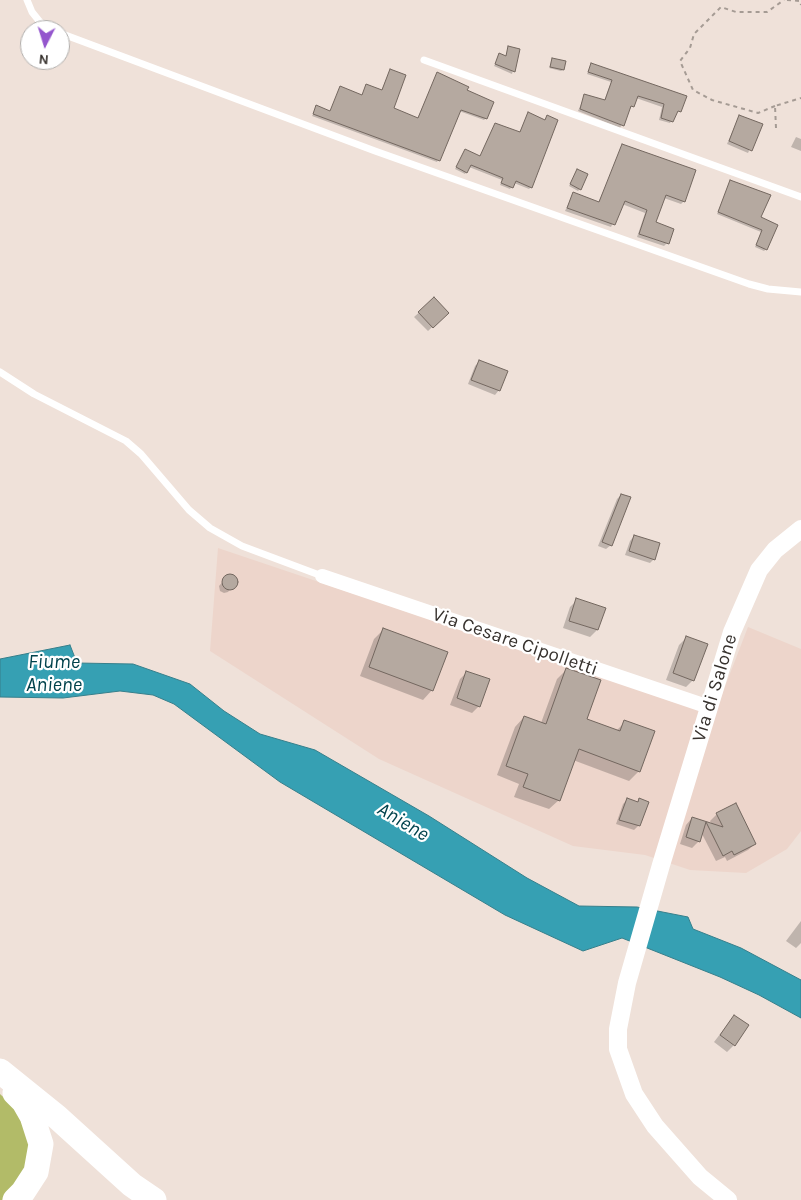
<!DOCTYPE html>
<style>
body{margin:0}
#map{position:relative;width:801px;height:1200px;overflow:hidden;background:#efe1d9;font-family:Karla,sans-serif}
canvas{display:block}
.north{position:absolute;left:20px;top:20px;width:50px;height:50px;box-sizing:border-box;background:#fff;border:1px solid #afadab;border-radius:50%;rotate:185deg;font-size:14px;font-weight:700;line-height:20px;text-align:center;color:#37322e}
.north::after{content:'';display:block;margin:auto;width:18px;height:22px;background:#9456cd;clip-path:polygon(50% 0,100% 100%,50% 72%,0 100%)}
</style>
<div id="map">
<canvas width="801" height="1200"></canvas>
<div class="north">N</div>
</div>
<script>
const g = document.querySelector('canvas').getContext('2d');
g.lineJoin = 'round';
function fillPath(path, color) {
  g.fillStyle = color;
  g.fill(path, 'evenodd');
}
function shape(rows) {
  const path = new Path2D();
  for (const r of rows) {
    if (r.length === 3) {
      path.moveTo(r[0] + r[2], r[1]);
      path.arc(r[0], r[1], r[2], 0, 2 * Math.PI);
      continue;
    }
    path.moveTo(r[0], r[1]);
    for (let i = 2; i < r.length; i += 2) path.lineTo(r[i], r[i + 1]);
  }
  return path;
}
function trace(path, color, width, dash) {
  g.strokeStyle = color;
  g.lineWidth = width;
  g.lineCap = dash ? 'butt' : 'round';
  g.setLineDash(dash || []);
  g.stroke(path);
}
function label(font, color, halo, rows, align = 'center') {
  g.font = font + ' Karla,sans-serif';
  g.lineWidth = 4.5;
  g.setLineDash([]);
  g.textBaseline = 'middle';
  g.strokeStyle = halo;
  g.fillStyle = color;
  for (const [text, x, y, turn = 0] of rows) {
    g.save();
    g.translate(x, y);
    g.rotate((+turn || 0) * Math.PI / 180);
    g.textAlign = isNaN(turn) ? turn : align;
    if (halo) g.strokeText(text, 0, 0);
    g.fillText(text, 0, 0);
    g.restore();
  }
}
fillPath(shape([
 [218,548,714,715,748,627,801,649,801,831,787,849,746,873,690,870,645,855,573,846,379,759,210,651]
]), '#edd5cb');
fillPath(shape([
 [0,1094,20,1113,33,1153,11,1194,2,1200,0,1200]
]), '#b2bb68');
const water = shape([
 [70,645,77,663,133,664,190,684,224,711,260,734,315,750,429,816,527,878,579,906,637,907,688,917,693,929,741,948,801,980,801,1018,759,995,720,977,622,938,583,951,505,915,280,782,174,704,153,695,120,691,63,698,0,697,0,659,70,645]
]);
fillPath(water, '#36a0b3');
trace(water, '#367f8b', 1);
fillPath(shape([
 [509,47,518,49,512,74,494,66,500,54,505,57],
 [553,59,563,70,561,71,549,68],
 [591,64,685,97,670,123,659,120,662,107,636,98,620,128,578,111,585,95,604,101,611,82,587,74],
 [390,70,392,108,417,119,437,74,466,91,486,118,484,120,459,111,437,162,312,116,317,107,330,112,362,96,366,86,381,91],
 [527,116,531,187,529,189,514,183,510,189,500,185,502,180,469,167,465,174,455,169,465,150,479,158,495,124,519,133],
 [739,116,761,125,748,153,727,144],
 [796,137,801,139,801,151,791,147],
 [623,146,684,201,681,204,664,198,655,223,667,243,664,246,637,237,645,213,622,204,611,227,565,211,573,194,598,203],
 [576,172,580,189,578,191,569,186],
 [730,181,760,218,766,249,764,251,755,247,761,232,717,214],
 [434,299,447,313,428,331,414,317],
 [479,362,499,390,495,395,468,384,475,366],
 [621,495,611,545,606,549,598,546,617,499],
 [634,536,654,559,650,563,625,555,630,541],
 [228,576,231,576,236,582,228,592,224,593,220,591,219,586],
 [577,600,604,609,597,630,590,637,563,628,570,607],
 [383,630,432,690,423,700,360,676,374,639],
 [686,638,693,680,686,687,666,680,679,645],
 [567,669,585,720,616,731,625,722,639,771,629,781,573,760,559,800,549,809,514,797,519,784,497,775,515,727,524,717,541,723,557,679],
 [467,672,479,706,472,713,450,705,460,679],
 [628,799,637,803,639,800,639,825,634,830,616,824,623,804],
 [717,814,755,844,748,850,727,861,725,857,716,861,701,832,699,841,692,848,680,844,686,825,692,818,712,825,710,821],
 [801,921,801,943,796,948,786,941],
 [734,1016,734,1045,727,1052,714,1042]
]), '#0003');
const building = shape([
 [508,46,520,49,515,72,495,64,499,53,506,56,508,46],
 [552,58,566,61,564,70,550,67,552,58],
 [591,63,687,96,681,112,678,111,673,122,661,118,664,104,638,96,634,107,631,106,624,126,580,109,584,94,605,100,612,80,588,72,591,63],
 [390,69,406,75,394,108,418,118,437,72,469,87,467,90,494,102,487,119,461,110,440,161,313,114,316,105,330,111,340,86,362,95,366,84,382,90,390,69],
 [528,112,545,120,547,115,558,120,532,188,516,181,513,188,501,183,503,178,471,165,467,173,456,167,465,149,480,156,495,123,520,132,528,112],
 [739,115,763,124,752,151,729,141,739,115],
 [622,144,696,170,685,202,666,195,656,222,674,229,669,244,639,234,647,210,625,201,615,225,567,208,573,192,599,202,622,144],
 [577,169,588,174,581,190,570,184,577,169],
 [730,180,771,195,761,217,778,225,767,250,756,245,762,230,718,212,730,180],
 [434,297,449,313,433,328,418,312,434,297],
 [479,360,508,371,500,391,471,380,479,360],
 [621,494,631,497,612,546,602,542,621,494],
 [634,535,660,543,655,560,629,551,634,535],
 [230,582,8],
 [576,598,606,608,598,630,569,621,576,598],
 [383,628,448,652,433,691,369,667,383,628],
 [686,636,708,644,694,681,673,673,686,636],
 [566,668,601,680,587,719,620,731,624,720,655,731,640,772,579,749,560,801,523,787,528,774,506,766,524,716,546,724,566,668],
 [466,671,490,679,480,707,457,698,466,671],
 [627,798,638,802,639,798,649,802,640,826,619,820,627,798],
 [736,803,756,844,734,855,732,851,723,856,706,822,700,842,686,837,692,817,723,827,716,813,736,803],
 [734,1015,749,1025,735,1046,720,1035,734,1015]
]);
fillPath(building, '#b5a9a0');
trace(building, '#73675f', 1);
trace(shape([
 [787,0,800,1,801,5],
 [775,106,758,113,712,100,693,90,680,61,690,48,694,34,721,7,736,12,767,12,784,0],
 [776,128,775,106,801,98]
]), '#a59b94', 2, [4, 4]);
trace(shape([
 [27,0,32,12,40,22,52,30],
 [60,33,375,151,749,284,768,289,801,292],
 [424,60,801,197],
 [0,372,34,394,126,441,141,454,189,510,210,528,242,546,322,576]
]), '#fff', 7);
trace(shape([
 [322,576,709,707]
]), '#fff', 14);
trace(shape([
 [728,1200,700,1177,655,1126,634,1094,618,1049,618,1029,627,983,661,865,732,632,759,570,775,550,801,529]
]), '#fff', 18);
trace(shape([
 [0,1071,57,1117,132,1185,154,1200],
 [15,1093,24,1102,32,1116,41,1144,36,1172,23,1192,15,1200]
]), '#fff', 25);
label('19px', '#37322e', '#fff', [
 ["Via Cesare Cipolletti",515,642,19],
 ["Via di Salone",715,688,-73]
]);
label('italic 20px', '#00424c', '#fff', [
 ["Fiume",54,662],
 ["Aniene",54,685],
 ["Aniene",403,822,31]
]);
</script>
